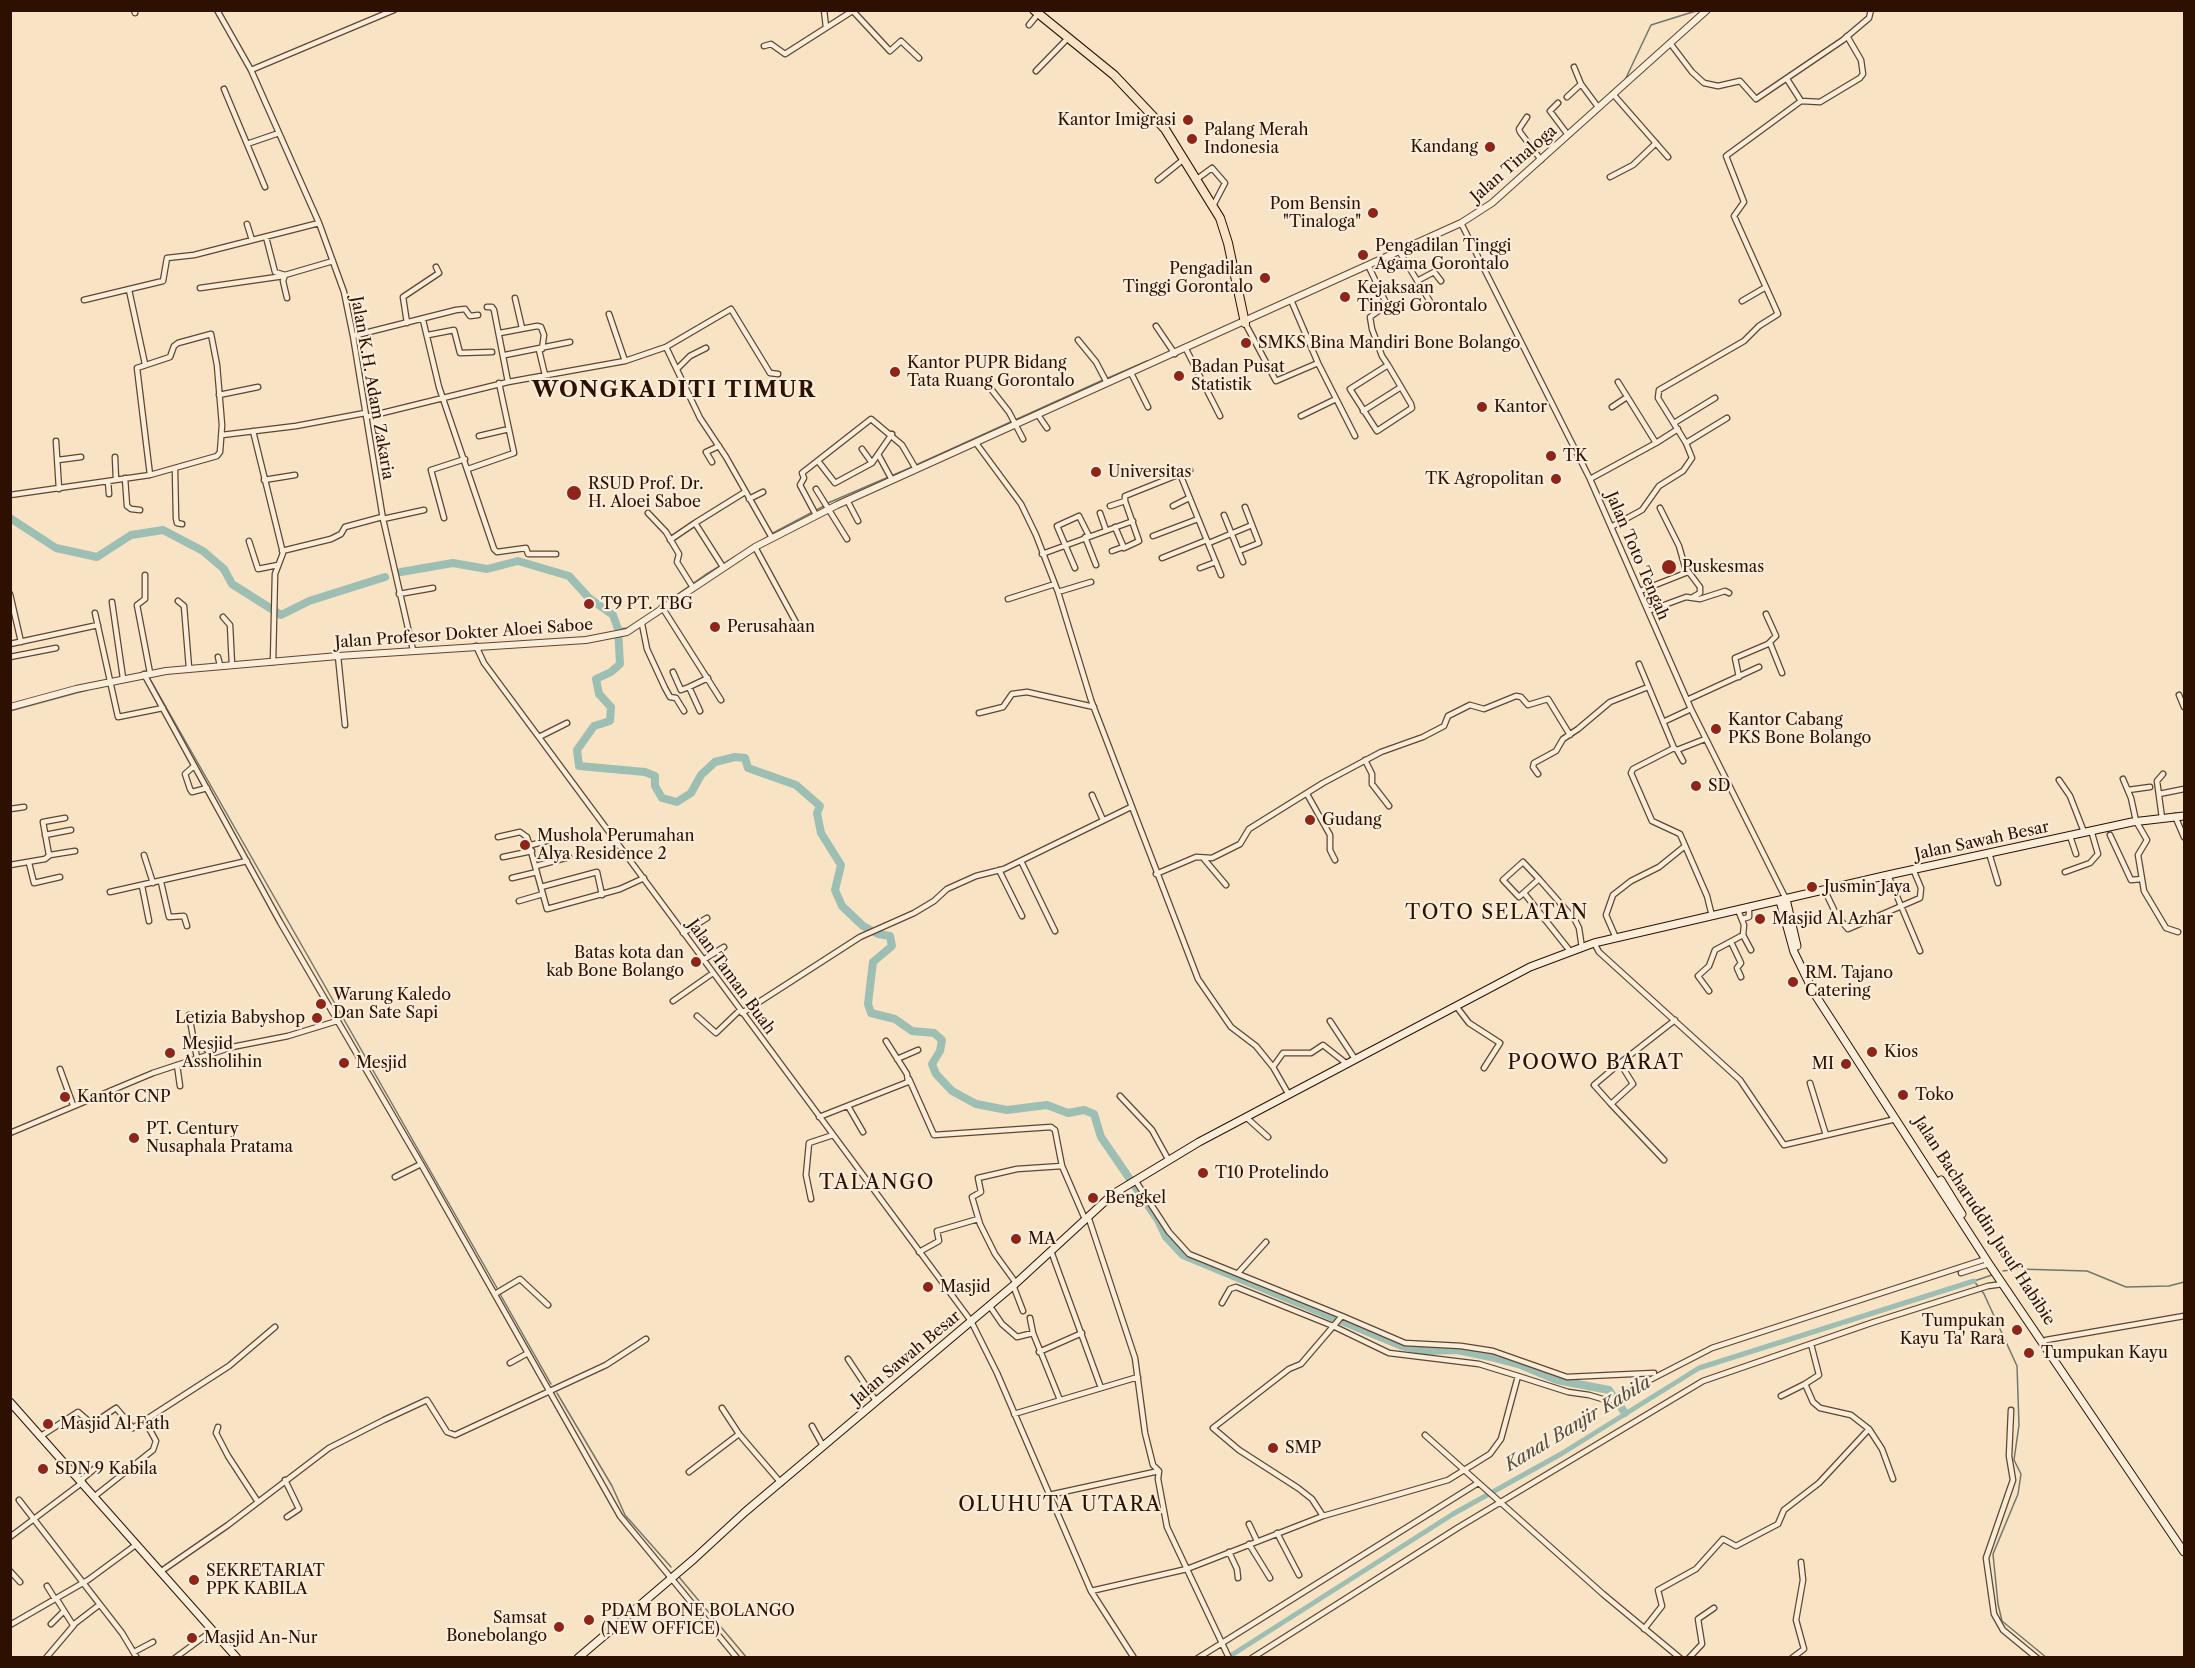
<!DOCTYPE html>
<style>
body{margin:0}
#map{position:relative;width:2195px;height:1668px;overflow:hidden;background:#f8e3c5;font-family:"Libre Caslon Text",serif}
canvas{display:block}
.frame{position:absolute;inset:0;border:12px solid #2e1000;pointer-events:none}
</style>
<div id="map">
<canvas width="2195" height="1668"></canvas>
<div class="frame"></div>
</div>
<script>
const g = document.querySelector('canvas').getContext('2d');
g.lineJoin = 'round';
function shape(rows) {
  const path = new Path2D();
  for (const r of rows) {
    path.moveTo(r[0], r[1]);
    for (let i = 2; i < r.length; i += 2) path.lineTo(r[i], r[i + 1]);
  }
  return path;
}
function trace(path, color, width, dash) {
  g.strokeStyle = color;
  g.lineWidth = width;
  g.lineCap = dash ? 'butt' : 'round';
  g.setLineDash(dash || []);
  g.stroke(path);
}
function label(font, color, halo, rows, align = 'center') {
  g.font = font + ' "Libre Caslon Text",serif';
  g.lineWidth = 4.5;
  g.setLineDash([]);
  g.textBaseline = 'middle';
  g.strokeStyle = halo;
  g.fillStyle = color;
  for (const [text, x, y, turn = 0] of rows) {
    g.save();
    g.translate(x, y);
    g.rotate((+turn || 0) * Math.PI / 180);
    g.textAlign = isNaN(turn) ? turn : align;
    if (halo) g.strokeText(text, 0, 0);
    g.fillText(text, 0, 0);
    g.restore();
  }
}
trace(shape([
 [1625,80,1651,25,1699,10],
 [1108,378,1147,361],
 [916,465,1103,380],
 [828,503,912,467],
 [773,533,824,506],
 [662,605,705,575,769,536],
 [618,629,629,628],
 [150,679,497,1288],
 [10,711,87,690],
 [2003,1271,2018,1269,2087,1271,2126,1287,2169,1286,2184,1282],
 [1992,1275,1974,1281,1984,1294,2017,1366,2019,1425,2014,1460,2021,1474,2018,1494,1993,1554,1998,1604,2002,1621,2047,1658],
 [500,1294,551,1384],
 [557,1393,612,1486,625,1515,671,1567],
 [679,1577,747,1658]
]), '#71786b', 1.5);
trace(shape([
 [1227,1658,1453,1514,1561,1454,1699,1368,1974,1281]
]), '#9dbeb2', 5);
trace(shape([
 [10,518,56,548,97,557,131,535,163,530,203,551,224,569,232,584,281,615,309,601,385,577],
 [401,572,453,563,487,569,518,561,569,576,589,598,613,615,618,629,620,664,611,672,596,679,599,694,611,707,610,721,594,726,577,750,579,766,645,772,655,776,655,786,662,798,677,802,691,793,701,775,715,762,735,757,745,758,748,768,796,785,820,806,817,813,821,833,841,865,835,890,842,906,863,926,878,934,890,936,892,946,873,962,868,1004,871,1013,895,1019,912,1031,934,1033,942,1040,940,1051,932,1064,936,1074,952,1091,976,1104,1007,1110,1047,1105,1068,1113,1084,1110,1094,1114,1101,1137,1158,1220,1166,1237,1183,1255,1402,1346,1425,1351,1457,1350,1491,1357,1521,1365,1557,1380,1609,1390,1625,1413]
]), '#9dbeb2', 8);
const minor = shape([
 [134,10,135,13],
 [217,10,251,70,319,223,344,292,353,336,383,519,413,650],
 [824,10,826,27],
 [852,10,890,51,901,41,919,58],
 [1029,25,1038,14],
 [1670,43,1692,72,1704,83,1718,86,1740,81,1756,99,1843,40,1869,18,1871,10],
 [764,46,771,44,785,54,854,10],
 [1574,67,1581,84,1598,107],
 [251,70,394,10],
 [1036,71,1068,38],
 [1787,79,1801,101],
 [224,89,247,144],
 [1613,94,1668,157],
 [1567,97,1581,84],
 [1558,103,1550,111,1568,135],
 [1527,117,1519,129,1520,132,1541,160],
 [1610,177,1633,165,1656,143],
 [1197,179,1212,168,1225,183,1213,206],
 [1158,180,1184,159],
 [265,187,247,144,279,133],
 [1461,223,1590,479,1691,709,1786,899],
 [247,224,252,240],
 [266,237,275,272,285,275,333,261],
 [1399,251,1434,308],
 [1368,265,1387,305,1370,317,1372,329,1382,356,1388,365,1401,387,1411,404,1412,408,1377,431,1350,389,1388,365],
 [285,275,283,281,287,298],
 [1417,281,1434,272,1441,281],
 [200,288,284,276],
 [129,290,145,364],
 [515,298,522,328],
 [84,300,163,281,167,258,194,255,319,223],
 [1742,301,1766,287],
 [609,314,625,361,666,347,700,418,726,457,772,538],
 [423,320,439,387,494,549,497,552,526,548,528,554,556,554],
 [407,323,403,297,439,273,436,267],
 [1245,323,1276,381,1318,363,1291,300],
 [1156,326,1175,354],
 [500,333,537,326,541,327,544,335,542,349],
 [428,335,454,330,460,353,492,352],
 [353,336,456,310,465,309,470,316,478,315],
 [1078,340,1096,362,1107,383],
 [666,347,731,309,770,373,778,374],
 [1186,349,1220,416],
 [539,350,545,375],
 [505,355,570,342],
 [1318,363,1355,436],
 [677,369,690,356,706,348],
 [1131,373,1148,407],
 [508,382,625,361],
 [991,389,1009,412,1023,439],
 [219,395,258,387],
 [1612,407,1627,397],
 [1363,411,1401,387],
 [1038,415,1047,428],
 [1301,416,1336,399],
 [366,417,508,382,494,310,492,307,487,307],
 [1674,423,1715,398],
 [253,431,283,553,275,574,273,662],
 [222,435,296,426,365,413],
 [479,436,509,429],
 [56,441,59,489],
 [976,443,1021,504,1036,535,1058,592,1091,700,1198,979,1231,1027,1256,1046,1273,1067,1289,1095],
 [1656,443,1678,429],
 [1686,443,1727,418],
 [862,449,872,463,892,434],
 [879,456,892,480],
 [115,457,116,480],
 [58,460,81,457],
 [818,461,835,483,872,463],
 [712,462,706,452,719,446],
 [468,469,514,453,499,383],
 [175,470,176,518,177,523,182,524],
 [1180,474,1190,470],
 [125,478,127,506,131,509,140,510],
 [1590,479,1656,443,1618,382],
 [264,480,295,475],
 [108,481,109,494],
 [816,489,847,539],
 [10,495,150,475,217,456,220,452,222,425,217,365,211,334,178,343,174,346,170,357,137,368,150,475],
 [749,499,763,492],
 [847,500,858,521],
 [1110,506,1125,501,1125,496,1180,474,1221,575],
 [1173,506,1189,498],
 [1660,508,1679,546,1685,567,1700,587,1700,593,1693,597],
 [648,513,666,532,679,554,677,562,692,586],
 [1100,513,1106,530],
 [816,515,800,485,804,478,802,473,871,419,902,445,916,469],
 [1224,515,1243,562],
 [444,518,431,470,465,459],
 [383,519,424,510],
 [1115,527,1124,548,1139,541,1125,501],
 [1611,527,1642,510,1659,486,1683,471,1692,458,1686,443,1658,398,1659,390,1744,341,1759,326,1778,314,1734,216,1744,202,1726,156,1801,101,1820,102,1860,78,1863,74,1861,60,1847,36],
 [1153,536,1198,519],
 [1085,537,1096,565],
 [670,540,695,523],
 [249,541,258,569,278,565],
 [1209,543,1252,525,1245,507],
 [755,547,799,628],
 [282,551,331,539,341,534,345,527,382,517],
 [1112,551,1123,547],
 [1239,551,1259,543,1252,525],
 [1042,554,1133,521],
 [1162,558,1207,540],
 [723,567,695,523,745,492],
 [1075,568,1057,526,1079,516,1089,536],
 [1200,568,1216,562],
 [145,575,145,599,137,605,150,673],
 [1640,591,1688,572],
 [1058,592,1091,582],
 [10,594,21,642],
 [399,594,433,588],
 [1008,599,1055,584],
 [178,601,184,606,189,668],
 [112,602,123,678],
 [662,607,721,700],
 [1648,611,1686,597,1700,599,1725,591,1729,593],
 [95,613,118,717,163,708],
 [223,617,230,625,232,665],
 [642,624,647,649,665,688,670,697,676,698,684,711],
 [1770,643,1782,673],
 [10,644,98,625],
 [476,646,484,663,971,1321,997,1373,1091,1591,1134,1658],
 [338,656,345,725],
 [10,657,56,648],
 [218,657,220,665],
 [1639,664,1674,748,1677,750,1705,739],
 [673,672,681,690,689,687],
 [144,674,280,922,421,1164,620,1516,737,1658],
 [1739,677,1735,658,1768,644,1776,636,1766,614],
 [2179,695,2184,707],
 [1687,700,1759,667],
 [700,711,689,687,708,678],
 [979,713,1003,707,1012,694,1027,692,1094,707],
 [1663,722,1691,709],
 [539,737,567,723],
 [1674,748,1633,769,1631,773,1652,821,1680,834,1707,896,1712,916],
 [1677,750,1683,761],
 [1365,760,1372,774,1372,784,1389,806],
 [194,766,185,774,190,789,192,792,207,788],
 [1538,774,1533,767,1534,763,1556,751,1563,739,1578,729,1610,702,1648,687],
 [2123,779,2131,798,2136,821,2147,840,2138,855,2144,891,2166,928,2178,932],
 [2059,780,2070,796,2084,832],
 [2128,790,2150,787],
 [1307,794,1330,835,1330,850,1335,860],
 [2159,794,2184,789],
 [1092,795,1103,820],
 [10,809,24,807],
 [2175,816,2184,837],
 [2162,818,2157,781,2163,774],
 [45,835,71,830],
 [2110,835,2131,880,2142,879],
 [2070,836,2076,854],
 [498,837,520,832,527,837,547,909,620,889,644,878],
 [531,845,562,837],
 [1989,853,1998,883],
 [49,855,43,822,65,818],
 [144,855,153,883],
 [503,857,532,851],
 [1204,859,1226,885],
 [1021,861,1055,931],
 [29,863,34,883,60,877],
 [10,865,45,859,50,855,75,851],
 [536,866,569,857],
 [999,870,1022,916],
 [2065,872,2090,863,2098,854,2091,830],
 [1156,874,1196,857,1212,858,1240,844,1249,829,1323,783,1381,752,1423,737,1444,726,1448,716,1470,705,1484,709,1516,696,1521,697,1528,705,1548,699,1570,735],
 [1888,875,1920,951],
 [512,878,537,872],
 [1539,879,1523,862,1503,880,1519,897,1539,879,1575,920,1579,928,1582,948],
 [161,882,169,917,184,916,187,926],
 [142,886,149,921],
 [541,887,597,872,602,895],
 [1825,891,1837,916,1848,929,1920,898,1921,888,1913,869],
 [110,892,247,861],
 [1524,893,1570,951],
 [519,901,543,894],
 [1742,919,1749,917,1749,907],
 [683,933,707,918],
 [1743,935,1751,950],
 [1616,938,1606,915,1613,895,1631,881,1659,867,1685,846],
 [1731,942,1741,963,1737,968,1741,977],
 [1594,943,1599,952,1740,1080,1784,1145,1896,1119],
 [703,960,724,947],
 [1709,991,1698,976,1709,966,1715,950,1743,935,1744,925,1738,910],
 [673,1001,713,973],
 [1456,1006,1469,1023,1500,1043,1484,1068],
 [742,1013,860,937,914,913,934,901,947,889,976,876,1004,869,1131,807],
 [189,1015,197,1058],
 [697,1016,716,1033,740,1010],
 [1330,1021,1355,1059],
 [203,1046,211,1054],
 [897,1059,918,1050],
 [177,1065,180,1086],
 [1273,1067,1283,1053,1311,1053,1323,1045,1347,1064],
 [60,1069,73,1105],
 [909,1079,934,1135,1051,1127,1055,1130,1062,1166,1085,1219],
 [1810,1083,1826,1135],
 [1120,1096,1152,1130,1168,1159],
 [1611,1104,1594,1085,1620,1063],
 [848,1106,863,1132],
 [819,1117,908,1082,907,1074,886,1041],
 [1247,1118,1268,1137],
 [10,1133,153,1073,232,1047,288,1036,337,1021],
 [1664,1160,1611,1104,1633,1084,1620,1063,1675,1020],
 [395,1177,421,1164],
 [1135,1180,1169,1232,1189,1254,1342,1316,1301,1364,1289,1369,1213,1428,1239,1450,1298,1488,1312,1499,1323,1516],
 [811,1199,806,1175,809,1143,833,1135],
 [1088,1216,1135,1358,1145,1433,1153,1465,1159,1471,1158,1479,1167,1527,1229,1658],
 [1051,1251,1101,1388],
 [919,1252,939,1241,937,1231,978,1219],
 [1238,1273,1266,1242],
 [1961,1273,1989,1264],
 [1016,1283,995,1254,980,1224,972,1197,981,1192,978,1178,1017,1169,1062,1166],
 [1013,1285,1023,1311],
 [495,1294,520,1279,548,1305],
 [989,1305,1002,1324,1017,1337,1033,1333,1060,1400],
 [1342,1316,1405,1343,1461,1346,1493,1351,1567,1377,1654,1373],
 [1030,1318,1033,1333],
 [2046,1340,2184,1316],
 [1811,1344,1819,1375,1805,1384,1813,1402,1820,1408,1851,1415,1869,1429,1882,1449,1893,1479],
 [1039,1352,1082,1333],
 [848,1359,876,1401],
 [510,1363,528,1353],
 [1518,1376,1568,1392,1589,1395,1609,1401,1712,1348,1986,1259],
 [1781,1396,1805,1384],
 [722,1408,739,1434],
 [2011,1410,2009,1456,2013,1480,1986,1558,1994,1614,2003,1630,2037,1658],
 [1014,1414,1138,1377],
 [812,1426,823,1446],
 [218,1427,216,1433,228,1456,258,1502],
 [1425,1435,1603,1594,1680,1658],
 [41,1436,78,1412,92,1424,116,1408,133,1428,229,1366,275,1327],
 [689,1472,739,1434,781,1483],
 [81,1480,99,1465],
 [285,1480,299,1509,287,1517],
 [1049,1495,1159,1471],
 [95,1496,153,1450,156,1441,145,1421],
 [19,1500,122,1633,137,1658],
 [1249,1524,1257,1541],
 [1277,1533,1299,1575],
 [10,1537,83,1482],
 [1249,1544,1270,1578],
 [1229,1552,1237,1569,1238,1578],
 [10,1571,20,1582],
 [160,1572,228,1525,329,1448,384,1420,427,1400,447,1432,455,1435,606,1365,646,1339],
 [47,1586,55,1599],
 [1091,1591,1187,1569,1323,1516,1448,1480,1490,1454,1501,1439,1518,1376,1479,1364,1389,1353,1333,1326,1236,1287,1230,1289,1222,1303],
 [56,1598,73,1625,99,1605],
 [51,1624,63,1612],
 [10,1625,88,1580,137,1544],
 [1644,1629,1662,1606,1658,1590,1696,1569,1723,1539,1736,1546,1778,1524,1784,1510,1819,1483,1869,1429],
 [134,1652,153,1642],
 [46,1658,74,1625],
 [175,1658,213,1630],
 [1198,1658,1478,1483],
 [1252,1658,1459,1527,1703,1381,1874,1322,1988,1286,2003,1284],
 [1689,1658,1702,1644,1698,1619,1714,1608],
 [1792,1658,1804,1649,1796,1620,1803,1580,1801,1562]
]);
const tertiary = shape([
 [10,707,76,689,166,671,338,656,586,640,627,632,755,547,837,505,1461,223,1492,203,1707,10]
]);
const secondary = shape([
 [1786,899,1797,946],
 [1780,901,1794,952,1814,993,1989,1264,2184,1552],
 [1941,1180,1962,1214],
 [10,1402,237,1658],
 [578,1658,694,1559,745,1512,1014,1285,1113,1194,1199,1142,1530,967,1594,943,1888,875,2132,822,2184,816]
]);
const primary = shape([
 [1034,10,1114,75,1165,129,1220,218,1228,243,1245,323]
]);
trace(minor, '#604531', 7);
trace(tertiary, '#604531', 8);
trace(secondary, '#2e1000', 9);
trace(primary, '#2e1000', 10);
trace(minor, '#faedd9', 4.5);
trace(tertiary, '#faedd9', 6);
trace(secondary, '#faedd9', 7);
trace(primary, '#f8e3c5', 8);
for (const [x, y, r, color] of [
 [1188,120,6,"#8f2418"],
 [1192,139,6,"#8f2418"],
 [1490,147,6,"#8f2418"],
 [1373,213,6,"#8f2418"],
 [1363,255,6,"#8f2418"],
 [1265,278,6,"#8f2418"],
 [1345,297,6,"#8f2418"],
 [1246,343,6,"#8f2418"],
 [895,372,6,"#8f2418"],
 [1179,376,6,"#8f2418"],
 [1482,407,6,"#8f2418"],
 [1551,456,6,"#8f2418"],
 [1096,472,6,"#8f2418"],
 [1556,479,6,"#8f2418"],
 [574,493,8,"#8f2418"],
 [1669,567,8,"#8f2418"],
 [589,604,6,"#8f2418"],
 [715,627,6,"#8f2418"],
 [1716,729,6,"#8f2418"],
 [1696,786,6,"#8f2418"],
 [1310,820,6,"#8f2418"],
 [525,845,6,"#8f2418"],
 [1812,887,6,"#8f2418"],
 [1760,919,6,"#8f2418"],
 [696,962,6,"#8f2418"],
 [1793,982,6,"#8f2418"],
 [321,1004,6,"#8f2418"],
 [317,1018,6,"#8f2418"],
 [1872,1052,6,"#8f2418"],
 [170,1053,6,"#8f2418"],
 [344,1063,6,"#8f2418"],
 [1846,1064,6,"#8f2418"],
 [1903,1095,6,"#8f2418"],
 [65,1097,6,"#8f2418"],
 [134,1138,6,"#8f2418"],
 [1203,1173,6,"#8f2418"],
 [1093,1198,6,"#8f2418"],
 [1016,1239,6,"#8f2418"],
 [928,1287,6,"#8f2418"],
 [2017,1330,6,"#8f2418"],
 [2029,1353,6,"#8f2418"],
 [48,1424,6,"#8f2418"],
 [1273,1448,6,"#8f2418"],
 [43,1469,6,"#8f2418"],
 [194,1580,6,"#8f2418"],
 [589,1620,6,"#8f2418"],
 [559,1627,6,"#8f2418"],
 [192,1638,6,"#8f2418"]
]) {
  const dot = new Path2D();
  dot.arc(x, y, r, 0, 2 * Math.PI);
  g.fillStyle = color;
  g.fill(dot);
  trace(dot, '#faedd9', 2);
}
label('16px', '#2e1000', '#faedd9', [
 ["Kantor Imigrasi",1176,120,"right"],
 ["Palang Merah",1204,130],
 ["Indonesia",1204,148],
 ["Kandang",1478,147,"right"],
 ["Pom Bensin",1361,204,"right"],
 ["\"Tinaloga\"",1361,222,"right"],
 ["Pengadilan Tinggi",1375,246],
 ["Agama Gorontalo",1375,264],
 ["Pengadilan",1253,269,"right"],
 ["Tinggi Gorontalo",1253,287,"right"],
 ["Kejaksaan",1357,288],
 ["Tinggi Gorontalo",1357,306],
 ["SMKS Bina Mandiri Bone Bolango",1258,343],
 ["Kantor PUPR Bidang",907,363],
 ["Tata Ruang Gorontalo",907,381],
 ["Badan Pusat",1191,367],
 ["Statistik",1191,385],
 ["Kantor",1494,407],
 ["TK",1563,456],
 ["Universitas",1108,472],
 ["TK Agropolitan",1544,479,"right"],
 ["RSUD Prof. Dr.",588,484],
 ["H. Aloei Saboe",588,502],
 ["Puskesmas",1682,567],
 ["T9 PT. TBG",601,604],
 ["Perusahaan",727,627],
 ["Kantor Cabang",1728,720],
 ["PKS Bone Bolango",1728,738],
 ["SD",1708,786],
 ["Gudang",1322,820],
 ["Mushola Perumahan",537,836],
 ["Alya Residence 2",537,854],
 ["Jusmin Jaya",1824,887],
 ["Masjid Al Azhar",1772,919],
 ["Batas kota dan",684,953,"right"],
 ["kab Bone Bolango",684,971,"right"],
 ["RM. Tajano",1805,973],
 ["Catering",1805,991],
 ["Warung Kaledo",333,995],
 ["Dan Sate Sapi",333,1013],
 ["Letizia Babyshop",305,1018,"right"],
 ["Mesjid",182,1044],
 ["Assholihin",182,1062],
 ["Kios",1884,1052],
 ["Mesjid",356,1063],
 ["MI",1834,1064,"right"],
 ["Toko",1915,1095],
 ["Kantor CNP",77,1097],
 ["PT. Century",146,1129],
 ["Nusaphala Pratama",146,1147],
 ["T10 Protelindo",1215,1173],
 ["Bengkel",1105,1198],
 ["MA",1028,1239],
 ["Masjid",940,1287],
 ["Tumpukan",2005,1321,"right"],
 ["Kayu Ta' Rara",2005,1339,"right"],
 ["Tumpukan Kayu",2041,1353],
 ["Masjid Al Fath",60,1424],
 ["SMP",1285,1448],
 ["SDN 9 Kabila",55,1469],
 ["SEKRETARIAT",206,1571],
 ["PPK KABILA",206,1589],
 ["PDAM BONE BOLANGO",601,1611],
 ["(NEW OFFICE)",601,1629],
 ["Samsat",547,1618,"right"],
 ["Bonebolango",547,1636,"right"],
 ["Masjid An-Nur",204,1638]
], 'left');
label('16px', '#2e1000', '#faedd9', [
 ["Jalan Tinaloga",1514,164,-41],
 ["Jalan K.H. Adam Zakaria",372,388,80],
 ["Jalan Toto Tengah",1637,556,67],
 ["Jalan Profesor Dokter Aloei Saboe",464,634,-4],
 ["Jalan Sawah Besar",1982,841,-12],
 ["Jalan Taman Buah",731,977,54],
 ["Jalan Bacharuddin Jusuf Habibie",1984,1221,57],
 ["Jalan Sawah Besar",906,1358,-40]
]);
label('italic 18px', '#554d3e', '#faedd9', [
 ["Kanal Banjir Kabila",1578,1424,-31]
]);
g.letterSpacing = '1.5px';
label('20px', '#2e1000', '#faedd9', [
 ["TOTO SELATAN",1497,913],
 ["POOWO BARAT",1596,1063],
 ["TALANGO",877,1183],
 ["OLUHUTA UTARA",1060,1505]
]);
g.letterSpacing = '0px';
g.letterSpacing = '1.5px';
label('bold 22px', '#2e1000', '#faedd9', [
 ["WONGKADITI TIMUR",674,391]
]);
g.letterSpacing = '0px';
</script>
